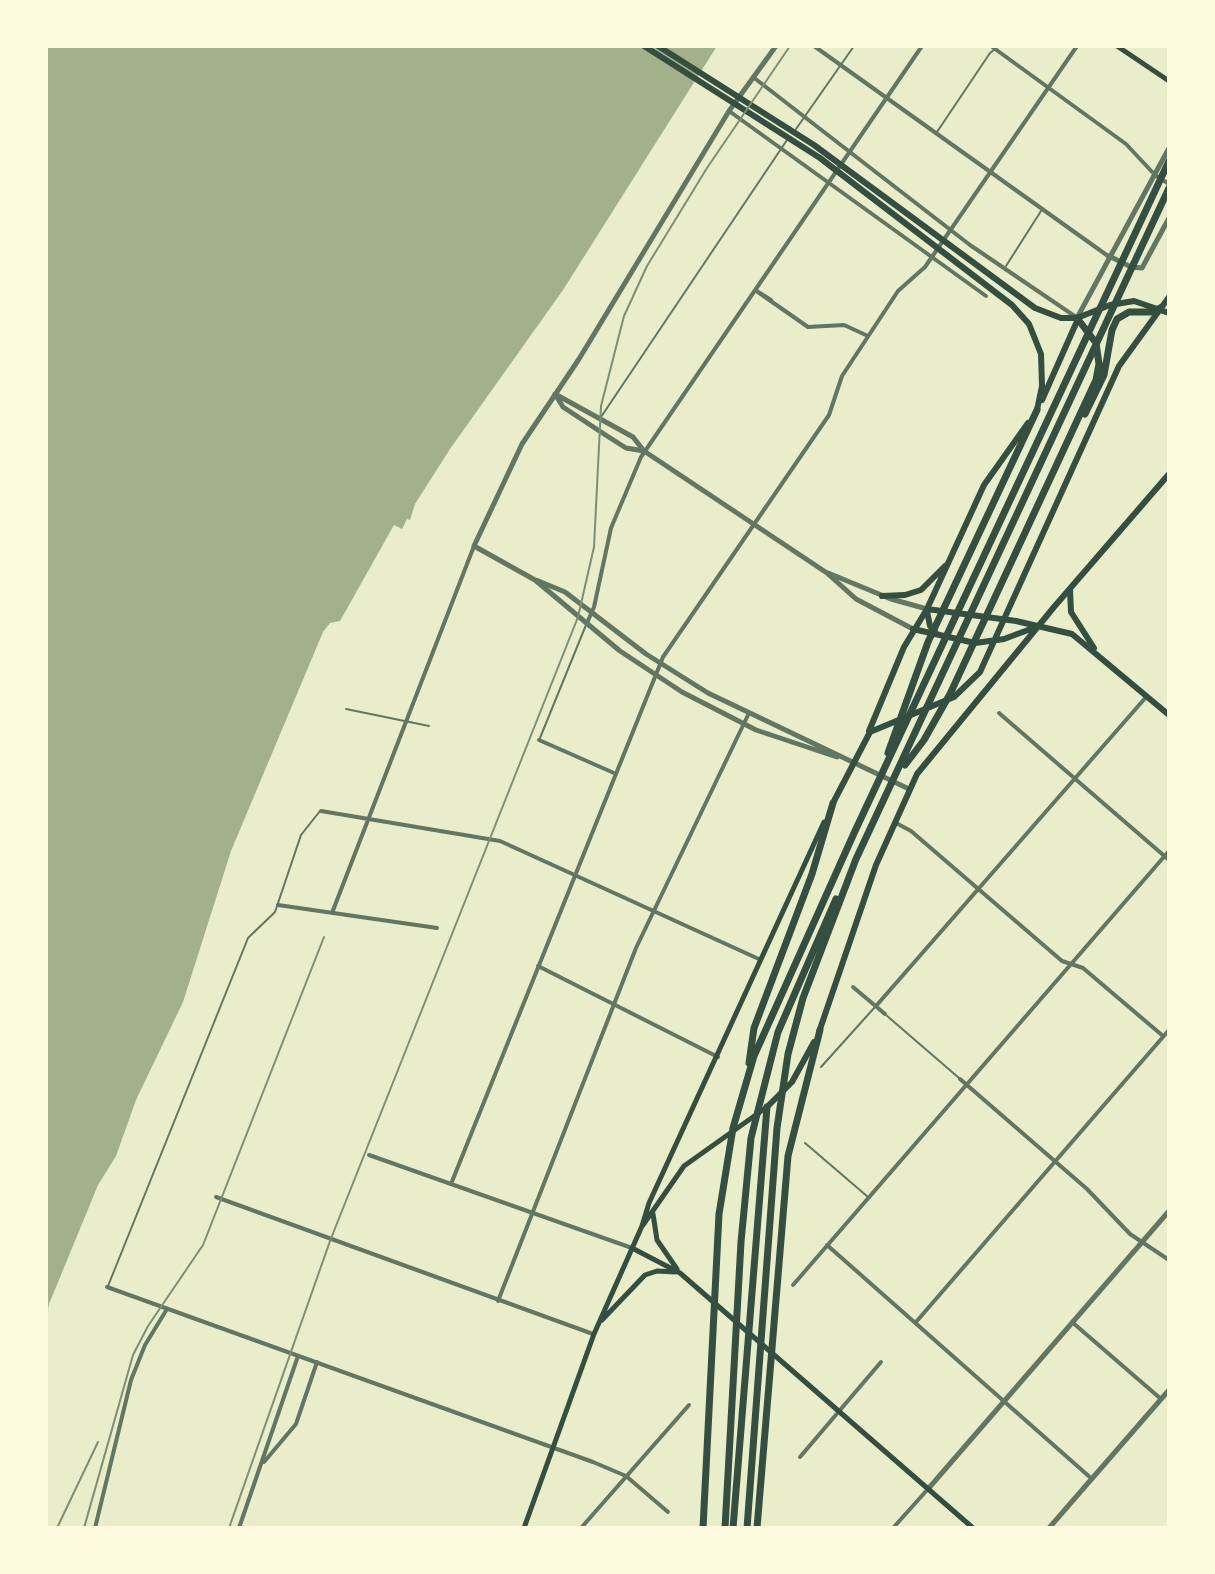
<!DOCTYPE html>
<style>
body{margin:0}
#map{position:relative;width:1215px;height:1574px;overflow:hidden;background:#e9edc9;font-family:"Varela Round",sans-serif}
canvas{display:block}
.frame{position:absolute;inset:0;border:48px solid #fefae0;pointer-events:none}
</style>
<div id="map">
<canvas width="1215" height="1574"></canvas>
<div class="frame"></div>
</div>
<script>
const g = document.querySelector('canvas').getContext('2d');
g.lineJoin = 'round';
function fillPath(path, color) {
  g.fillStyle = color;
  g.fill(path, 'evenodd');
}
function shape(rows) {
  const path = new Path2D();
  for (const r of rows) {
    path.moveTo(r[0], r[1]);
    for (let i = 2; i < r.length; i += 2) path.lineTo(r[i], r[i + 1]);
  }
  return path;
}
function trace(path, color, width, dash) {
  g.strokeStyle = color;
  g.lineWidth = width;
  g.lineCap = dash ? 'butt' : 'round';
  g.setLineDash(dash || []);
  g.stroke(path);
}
fillPath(shape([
 [46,46,717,46,563,290,450,449,415,504,410,520,407,519,402,529,394,525,340,621,330,623,323,632,231,851,183,1002,136,1100,116,1156,98,1185,49,1304,46,1321]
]), '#a3b18a');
trace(shape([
 [796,129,854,46],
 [937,132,990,53,999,46],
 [1006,266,1041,211],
 [601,417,787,140],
 [346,709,429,726],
 [540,738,586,625],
 [886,1015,959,1078],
 [821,1067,875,1007],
 [805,1143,868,1197],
 [108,1286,248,938,275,912,301,835,320,811]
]), '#617663', 2);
trace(shape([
 [814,46,1108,256],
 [991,46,1126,144,1155,175,1169,184],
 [753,77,970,245,1076,317],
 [729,111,986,296],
 [755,290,808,327,844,325,868,336],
 [755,290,771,300],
 [587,623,594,607,611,528,641,457,922,46],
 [999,713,1169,860],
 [539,740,614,773],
 [321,811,500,841,761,960],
 [896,823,911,831,1062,961,1083,968,1163,1036],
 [278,905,437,928],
 [332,913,474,546],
 [538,966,718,1057],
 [853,987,885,1014],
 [876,1006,1147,696],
 [960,1079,1087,1189,1130,1234,1169,1260],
 [369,1155,632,1248],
 [451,1184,663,657,829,415,842,376,898,291,925,267,1077,46],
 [216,1197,593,1334],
 [827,1245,1092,1479],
 [793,1285,1169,851],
 [107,1287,593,1462,626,1476,668,1512],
 [498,1301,636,948,749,713],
 [916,1322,1169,1030],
 [1072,1322,1161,1399],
 [800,1457,881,1362],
 [264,1462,296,1424,317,1362],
 [95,1528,131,1380,145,1345,167,1309],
 [239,1528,298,1356],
 [581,1528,689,1405],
 [893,1528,928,1489]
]), '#617663', 4);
trace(shape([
 [776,46,729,111,579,359,522,444,474,546,535,580,620,651,682,692,756,730,837,757],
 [1109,256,1131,267,1142,268,1169,218],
 [1077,318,1169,148],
 [555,394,633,437,644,451,827,573,856,599,913,629],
 [555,394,563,407,604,434,626,448,644,451],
 [828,573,891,599,927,609],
 [536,580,565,592,646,654,708,693,909,789],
 [928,1489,1169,1211],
 [1049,1528,1169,1390]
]), '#617663', 5);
trace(shape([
 [1117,46,1169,81],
 [653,1214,657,1240,677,1269],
 [643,1225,684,1166,767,1107],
 [632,1248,680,1273,973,1528],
 [602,1320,645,1275,657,1271,675,1272],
 [524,1528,594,1334,642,1226,649,1203,824,822]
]), '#344e41', 5);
trace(shape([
 [644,46,820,158,1012,305,1029,324,1041,354,1042,386,1037,410],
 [658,46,814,145,1035,308,1061,318,1077,318,1110,305,1134,301,1169,313],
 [1042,400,1078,319],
 [1070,590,1071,612,1094,648],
 [882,596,905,595,921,590,945,566],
 [927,609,1016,621,1072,634,1169,715],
 [927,611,930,626,936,633],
 [913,629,975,643,1004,639,1036,627],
 [869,731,904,647,927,609,984,485,1028,423],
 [833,803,870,732,954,697,980,672,1119,366,1169,297],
 [819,1032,876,865,917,774,1054,607,1169,474],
 [767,1107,792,1082,814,1042]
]), '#344e41', 6);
trace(shape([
 [1085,414,1104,375,1112,330,1117,319,1129,312,1153,312,1160,308],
 [888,753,928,642,1037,410],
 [905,765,924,740,950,694,1096,380,1099,364,1096,343,1077,318],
 [749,1063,754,1028,812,874,833,803],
 [703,1528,719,1214,733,1128,754,1056,855,831,1169,161],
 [725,1528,741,1242,751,1138,778,1032,836,899],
 [733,1528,767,1107],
 [747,1528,777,1128,788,1054,803,998,856,859,1169,188],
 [757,1528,788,1156,820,1030]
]), '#344e41', 7);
trace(shape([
 [57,1528,98,1442],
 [84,1528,133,1355,148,1326,203,1245,324,937],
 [229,1528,330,1241,578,617,594,547,601,406,624,316,647,266,707,168,790,46]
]), '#7c8e77', 2);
</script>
